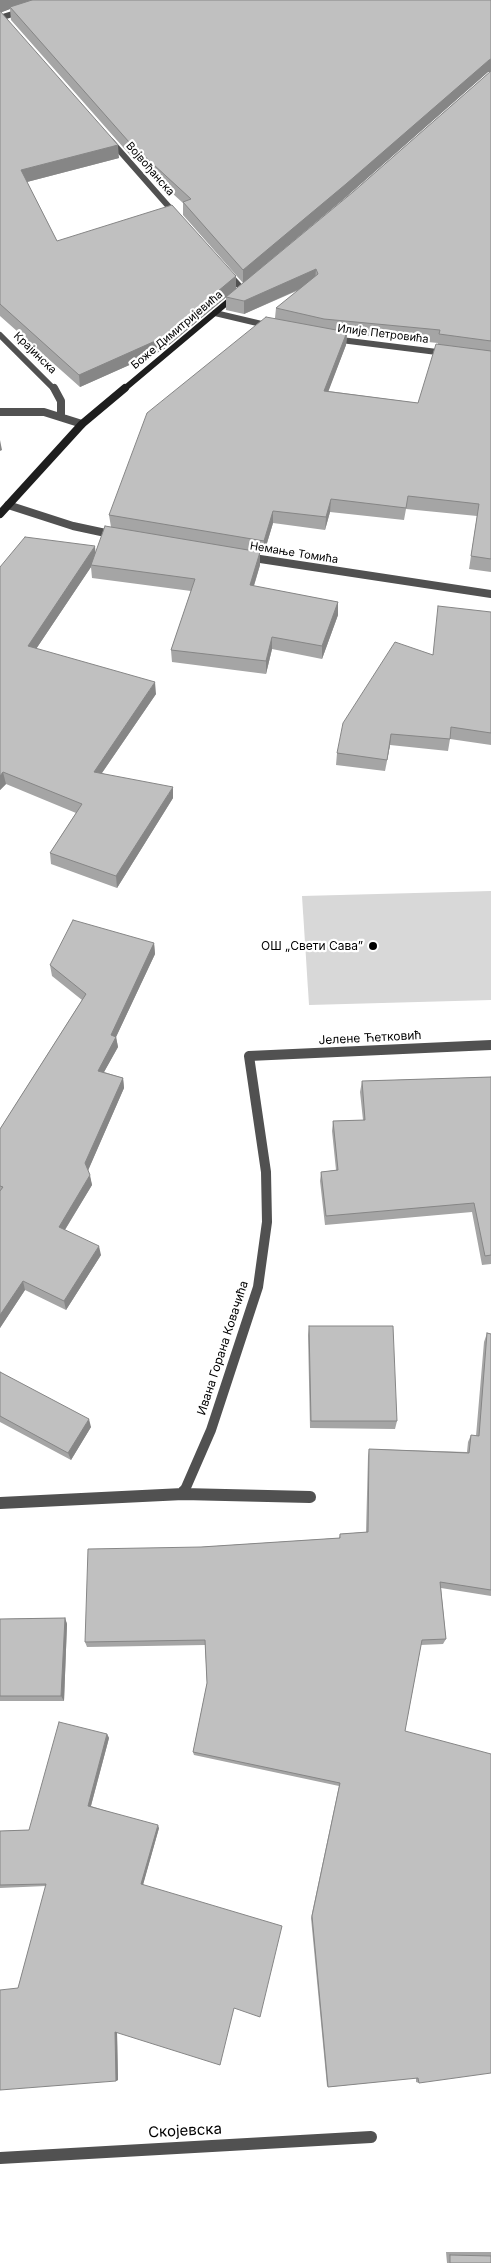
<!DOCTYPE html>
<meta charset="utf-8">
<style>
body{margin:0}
canvas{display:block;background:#fff}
</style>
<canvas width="491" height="2263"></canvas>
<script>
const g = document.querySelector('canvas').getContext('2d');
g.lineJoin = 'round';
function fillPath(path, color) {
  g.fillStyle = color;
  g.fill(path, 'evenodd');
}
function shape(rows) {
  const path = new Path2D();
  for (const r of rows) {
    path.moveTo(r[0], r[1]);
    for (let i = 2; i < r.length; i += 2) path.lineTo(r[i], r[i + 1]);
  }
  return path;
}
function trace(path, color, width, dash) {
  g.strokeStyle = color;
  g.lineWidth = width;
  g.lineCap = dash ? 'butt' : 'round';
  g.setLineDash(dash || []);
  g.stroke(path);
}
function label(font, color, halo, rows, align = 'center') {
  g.font = font + ' Inter,sans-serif';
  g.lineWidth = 4.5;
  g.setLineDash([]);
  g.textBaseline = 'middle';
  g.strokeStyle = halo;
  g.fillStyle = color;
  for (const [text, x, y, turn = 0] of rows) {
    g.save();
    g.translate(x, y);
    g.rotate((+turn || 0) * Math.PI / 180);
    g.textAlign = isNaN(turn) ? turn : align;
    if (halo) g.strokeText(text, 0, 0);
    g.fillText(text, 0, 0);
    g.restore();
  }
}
fillPath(shape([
 [491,891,491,1000,309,1005,302,896]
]), '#d8d8d8');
trace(shape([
 [0,18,22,11],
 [111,141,177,216],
 [227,272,243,290],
 [215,313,270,326],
 [0,335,55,390],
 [333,339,445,353]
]), '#515151', 6);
trace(shape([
 [54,388,61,401,61,417],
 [0,412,44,412,82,424]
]), '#515151', 8);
trace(shape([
 [184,1492,211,1430,258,1287,267,1222,266,1172,249,1056,491,1045]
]), '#515151', 10);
trace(shape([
 [183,1494,310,1497],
 [0,1503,183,1494,184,1491],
 [0,2158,371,2137]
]), '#515151', 12);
trace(shape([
 [8,505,73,526,115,535],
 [247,557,491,594]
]), '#515151', 8);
trace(shape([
 [123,390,236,295]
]), '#1e1e1e', 6);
trace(shape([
 [0,514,82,424,125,388]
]), '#1e1e1e', 8);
fillPath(shape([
 [0,0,491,0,491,572,469,569,477,516,406,509,404,520,330,512,325,530,273,523,264,553,260,553,260,565,254,586,338,602,338,615,322,659,272,649,266,674,172,662,171,650,191,591,92,578,91,567,36,649,156,694,102,773,173,798,117,888,51,864,50,853,76,813,6,784,0,790,0,567,96,552,111,527,109,515,275,318,276,308,299,290,244,314,226,310,226,297,353,192,490,72,488,72,346,197,243,283,183,215,183,203,130,155,11,20,10,9,1,12,119,158,27,182,57,241,236,276,236,289,163,350,80,387,0,316],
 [347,334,438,343,418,403,328,391,346,345],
 [491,612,491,745,450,739,448,751,390,745,385,771,336,765,337,753,432,655],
 [154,943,155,954,116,1037,118,1047,104,1072,123,1078,124,1088,88,1170,92,1185,65,1230,101,1255,66,1310,25,1290,0,1328,0,1129,82,1000,52,976,50,965],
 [491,1077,491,1264,482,1265,472,1212,325,1225,320,1181,321,1172,336,1170,332,1131,333,1121,363,1120,360,1092,362,1081],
 [309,1326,397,1421,395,1429,310,1428,308,1335],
 [487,1333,491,1334,491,1596,441,1588,446,1639,443,1644,421,1645,405,1731,419,2083,416,2082,416,2078,328,2087,327,2086,311,1918,339,1786,194,1755,193,1752,207,1683,205,1645,87,1647,85,1642,201,1547,339,1538,340,1534,366,1532,368,1456,369,1449,467,1452,468,1442,471,1435,476,1436,484,1342],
 [0,1372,91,1427,71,1460,0,1422],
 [65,1618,67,1624,64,1701,0,1701,0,1619],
 [107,1734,109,1738,91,1806,159,1828,143,1884,234,2008,117,2033,118,2080,116,2081,18,1988,46,1886,0,1888,0,1831,29,1830],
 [446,2252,491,2252,491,2263,447,2263]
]), '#a5a5a5');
fillPath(shape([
 [0,0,40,0,10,7,10,9,0,13],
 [491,59,491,72,488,72,346,197,243,283,243,270,489,60],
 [118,145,119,158,23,183,21,170],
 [316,269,315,282,244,314,244,301],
 [236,276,236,289,163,350,80,387,79,375],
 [347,332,346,345,324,403,324,391],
 [0,440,2,450,0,451],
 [331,499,330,512,325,530,326,517],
 [273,511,273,523,264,553,264,541],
 [95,546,96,559,91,565,91,567,30,658,28,646],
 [260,552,260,565,250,598,250,585],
 [338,602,338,615,322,659,322,646],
 [272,637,272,649,266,674,266,661],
 [155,682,156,694,95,783,94,772],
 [391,734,390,745,385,771,387,760],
 [3,772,6,784,0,790,0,776],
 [173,787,173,798,117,888,116,876],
 [154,943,155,954,116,1037,118,1047,99,1081,98,1071,111,1035],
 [123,1078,124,1088,87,1173,85,1163],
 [90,1175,92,1185,61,1236,59,1227],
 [99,1246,101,1255,66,1310,64,1301],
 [23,1281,25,1290,0,1328,0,1315],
 [89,1419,91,1427,71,1460,68,1453],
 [65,1618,67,1624,64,1701,61,1696],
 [107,1734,109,1738,90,1809,88,1806],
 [158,1825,159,1828,143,1885,141,1884],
 [115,2032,117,2032,118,2080,116,2081]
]), '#868686');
const building = shape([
 [32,0,491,0,491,59,489,60,346,184,243,270,183,202,191,199,129,142,10,7,32,0],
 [0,11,118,145,21,170,57,241,172,205,236,276,162,338,79,375,0,304,0,11],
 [491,71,491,341,439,334,440,330,324,319,276,308,318,274,316,269,244,301,226,297,353,192,491,71],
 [266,317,347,332,324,391,418,403,436,344,491,351,491,559,471,556,479,504,408,496,406,508,331,499,326,517,273,511,264,541,109,515,147,413,266,317],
 [105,526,260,552,250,585,338,602,322,646,272,637,266,661,171,650,195,579,91,565,105,526],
 [25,537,95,546,28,646,155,682,94,772,173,787,116,876,50,853,82,804,3,772,0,776,0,567,25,537],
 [438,606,491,612,491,733,451,727,450,739,391,734,387,760,337,753,343,723,395,642,433,655,438,606],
 [73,920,154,943,111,1035,116,1037,98,1071,123,1078,85,1163,90,1175,59,1227,99,1246,64,1301,23,1281,0,1315,0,1191,3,1187,0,1186,0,1129,86,994,50,965,73,920],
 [491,1077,491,1255,485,1256,474,1203,326,1216,321,1172,338,1170,333,1121,365,1120,362,1081,491,1077],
 [309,1326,393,1326,397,1421,311,1421,309,1326],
 [487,1333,491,1334,491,1590,440,1582,446,1639,422,1640,405,1731,491,1754,491,2073,419,2083,418,2078,328,2087,312,1916,340,1783,193,1752,207,1683,205,1640,85,1642,88,1549,201,1547,340,1538,340,1534,368,1532,369,1449,469,1453,471,1435,479,1436,487,1333],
 [0,1372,89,1419,68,1453,0,1416,0,1372],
 [65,1618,61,1696,0,1696,0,1619,65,1618],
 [59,1722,107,1734,88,1806,158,1825,141,1884,282,1926,260,2017,234,2008,220,2065,115,2032,116,2081,0,2090,0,1990,18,1988,46,1884,0,1885,0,1831,29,1830,59,1722],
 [450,2255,491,2256,491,2263,450,2263,450,2255]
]);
fillPath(building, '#c0c0c0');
trace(building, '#868686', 1);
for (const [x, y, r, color] of [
 [373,946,5,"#000"]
]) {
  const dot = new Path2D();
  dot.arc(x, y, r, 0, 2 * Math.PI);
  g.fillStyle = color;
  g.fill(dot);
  trace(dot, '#fff', 2);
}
label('11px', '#000', '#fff', [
 ["Војвођанска",150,169,49],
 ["Боже Димитријевића",177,330,-40],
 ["Илије Петровића",383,334,7],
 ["Крајинска",35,353,44],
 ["Немање Томића",294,553,9]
]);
label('12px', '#000', '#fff', [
 ["ОШ „Свети Сава”",363,946]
], 'right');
label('12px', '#000', '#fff', [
 ["Јелене Ћетковић",370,1038,-3],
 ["Ивана Горана Ковачића",223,1348,-72]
]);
label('15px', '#000', '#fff', [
 ["Скојевска",185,2131,-3]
]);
</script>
